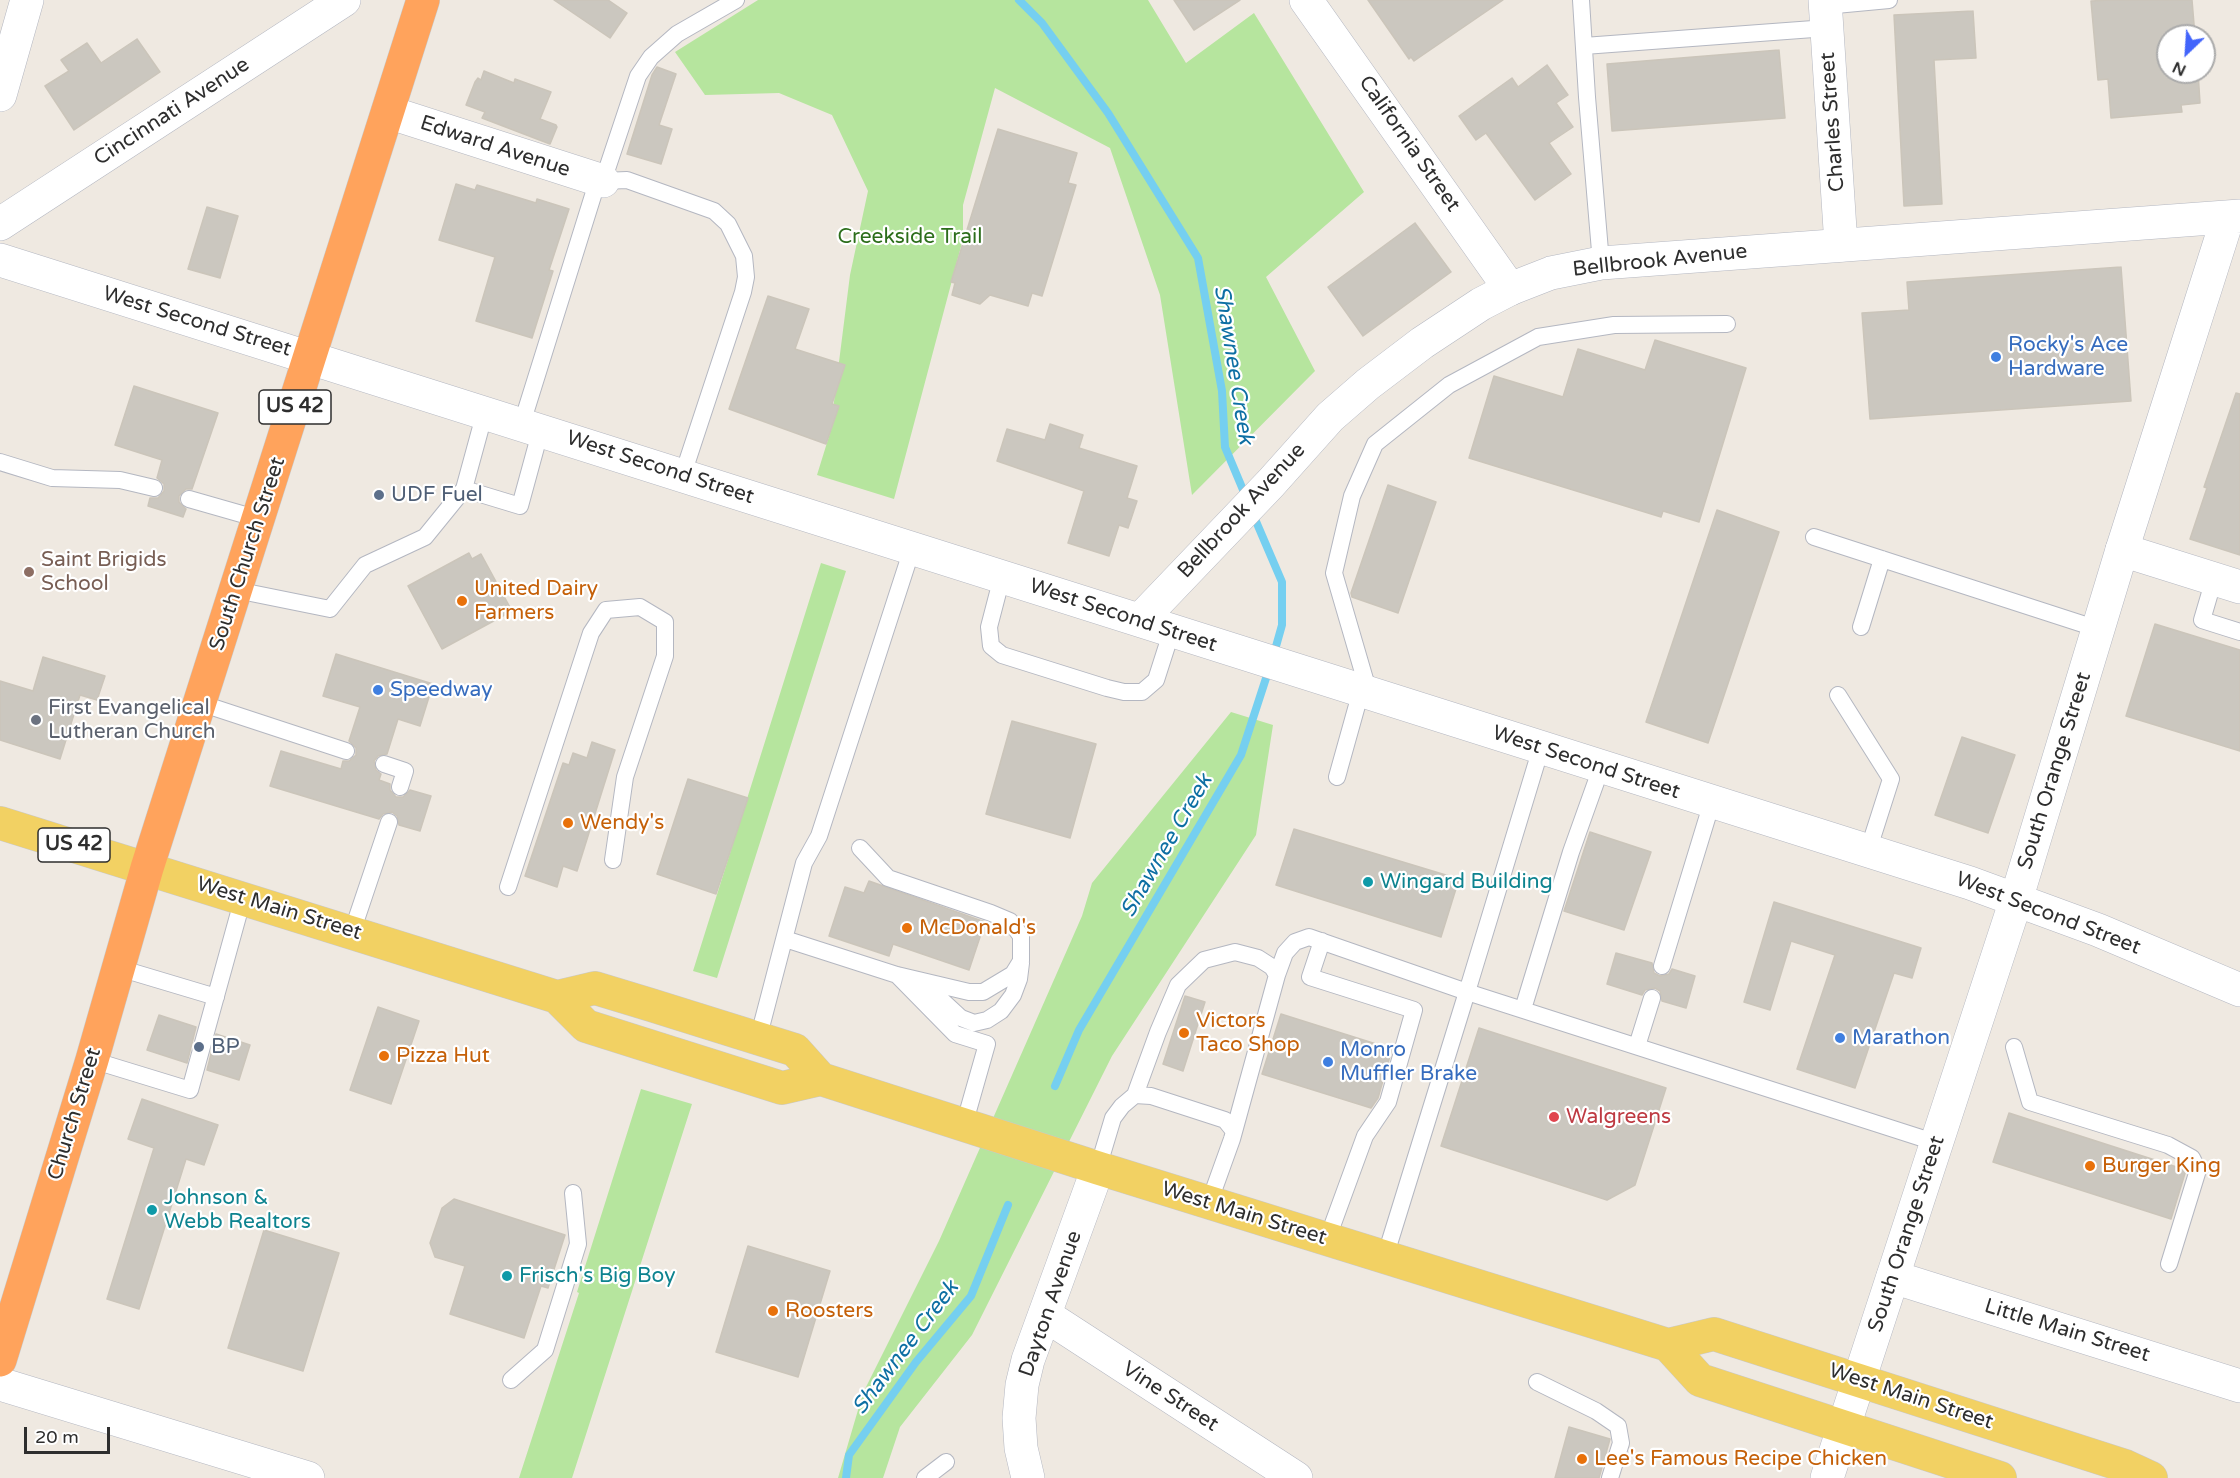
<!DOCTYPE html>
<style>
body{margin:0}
#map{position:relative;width:2240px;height:1478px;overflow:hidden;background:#efe9e1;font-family:"Varela Round",sans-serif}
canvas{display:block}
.north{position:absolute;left:2156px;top:24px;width:60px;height:60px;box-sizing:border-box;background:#fff;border:2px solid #ababab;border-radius:50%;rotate:205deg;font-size:16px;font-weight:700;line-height:24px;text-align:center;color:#2e2e2e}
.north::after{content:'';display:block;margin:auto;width:21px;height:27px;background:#4264fb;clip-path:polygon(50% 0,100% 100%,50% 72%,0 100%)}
.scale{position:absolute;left:24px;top:1427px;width:86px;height:27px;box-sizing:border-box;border:3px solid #2e2e2e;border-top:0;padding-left:8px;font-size:18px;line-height:21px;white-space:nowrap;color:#2e2e2e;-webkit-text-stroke:4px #fff;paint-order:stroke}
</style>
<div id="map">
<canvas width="2240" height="1478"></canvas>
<div class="north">N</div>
<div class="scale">20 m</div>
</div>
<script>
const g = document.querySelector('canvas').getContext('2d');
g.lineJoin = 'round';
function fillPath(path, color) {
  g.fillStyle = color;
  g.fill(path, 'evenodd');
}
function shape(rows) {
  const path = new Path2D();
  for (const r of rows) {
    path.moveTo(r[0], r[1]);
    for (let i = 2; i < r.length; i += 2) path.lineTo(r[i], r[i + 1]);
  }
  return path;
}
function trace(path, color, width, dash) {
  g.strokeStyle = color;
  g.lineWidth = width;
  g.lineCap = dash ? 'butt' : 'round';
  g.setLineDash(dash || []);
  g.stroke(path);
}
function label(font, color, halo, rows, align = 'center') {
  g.font = font + ' "Varela Round",sans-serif';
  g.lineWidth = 4.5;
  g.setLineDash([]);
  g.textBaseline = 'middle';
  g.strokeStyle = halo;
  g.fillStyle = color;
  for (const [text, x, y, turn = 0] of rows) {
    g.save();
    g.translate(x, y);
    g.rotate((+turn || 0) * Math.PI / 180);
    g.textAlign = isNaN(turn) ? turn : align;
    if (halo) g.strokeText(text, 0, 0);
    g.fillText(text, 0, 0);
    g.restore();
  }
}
fillPath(shape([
 [758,0,1148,0,1186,63,1254,13,1364,192,1266,277,1315,371,1192,495,1160,295,1110,148,995,88,963,205,963,239,894,499,817,475,830,433,850,275,868,191,832,115,779,93,705,95,675,52],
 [821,563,846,571,717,978,693,971],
 [1231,712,1273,725,1256,835,1112,1056,972,1335,900,1427,883,1478,838,1478,863,1393,939,1241,1082,916,1092,883],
 [641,1089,692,1104,572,1478,519,1478,579,1293,577,1292]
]), '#b6e59e');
trace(shape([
 [1019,0,1042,23,1108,113,1198,258,1222,391,1225,447,1246,497],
 [1252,512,1282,582,1282,625,1273,657],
 [1055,1086,1079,1030,1241,755,1269,669],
 [846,1478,849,1455,916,1362,971,1296,1008,1205]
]), '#75cff0', 8);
const building = shape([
 [554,0,608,0,627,13,610,38,554,0],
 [1174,0,1240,0,1194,30,1174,0],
 [1368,0,1503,0,1414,61,1411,57,1409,59,1368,0],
 [2111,0,2192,0,2195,36,2168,36,2168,72,2198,72,2200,103,2181,105,2182,112,2111,118,2108,79,2098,80,2091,1,2111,0],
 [1973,11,1976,58,1934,60,1942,204,1904,206,1894,15,1973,11],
 [137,39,160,72,74,130,45,86,69,71,61,60,87,43,101,63,137,39],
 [1779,50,1785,118,1612,131,1607,64,1779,50],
 [1547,65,1568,95,1556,103,1573,127,1549,143,1571,174,1535,200,1486,133,1476,140,1459,116,1512,78,1518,87,1547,65],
 [657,67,676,74,659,125,672,129,661,164,627,154,652,75,657,67],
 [484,71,514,83,515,79,551,92,540,119,556,125,557,127,550,144,482,118,485,112,466,105,475,82,478,78,481,80,484,71],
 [998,129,1077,153,1068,183,1076,185,1042,296,1032,293,1028,306,990,295,980,304,952,295,955,283,951,282,998,129],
 [456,184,475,190,477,185,536,203,537,199,569,209,549,270,553,271,532,338,476,321,495,257,439,240,456,184],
 [207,207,238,216,220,278,188,269,207,207],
 [1415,223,1451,272,1363,336,1328,287,1415,223],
 [2121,267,2131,401,1870,419,1862,313,1909,310,1907,282,2121,267],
 [768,296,809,309,795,349,845,365,832,404,839,406,826,444,729,409,768,296],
 [1655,340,1746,368,1699,522,1663,511,1661,517,1469,458,1494,376,1563,397,1578,349,1645,370,1655,340],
 [134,386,218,413,192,489,186,489,179,496,179,502,186,509,183,517,148,506,150,498,158,498,164,491,164,484,157,478,162,460,115,445,134,386],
 [2236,393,2240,394,2240,555,2190,539,2207,488,2204,487,2236,393],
 [1050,424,1083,435,1079,448,1137,466,1127,498,1137,501,1128,528,1119,525,1109,556,1068,543,1084,491,997,461,1007,429,1045,440,1050,424],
 [1388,485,1436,502,1398,613,1352,597,1351,593,1388,485],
 [1717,510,1779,532,1708,743,1646,722,1717,510],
 [469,553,472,559,481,554,512,611,442,649,408,586,469,553],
 [2155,624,2240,650,2240,751,2126,716,2155,624],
 [336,654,433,684,420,726,398,719,387,754,378,756,374,761,376,770,381,774,379,780,390,784,390,790,396,797,403,797,410,790,431,796,420,831,399,825,397,816,392,812,383,814,379,819,270,786,281,751,341,769,343,761,349,761,356,755,356,748,349,741,360,707,323,696,336,654],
 [43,657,105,676,97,700,80,695,60,759,0,740,0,681,33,691,43,657],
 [1012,721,1096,744,1070,838,986,814,1012,721],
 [1962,737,2015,755,1988,833,1935,815,1962,737],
 [592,742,615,750,577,871,563,866,557,887,525,876,563,763,569,765,573,753,587,758,592,742],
 [688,779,748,798,716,894,657,874,688,779],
 [1294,829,1459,879,1441,937,1276,885,1294,829],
 [1590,832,1651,852,1624,930,1564,911,1590,832],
 [869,881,985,922,969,970,893,944,889,956,829,936,845,887,864,893,869,881],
 [1774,902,1921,948,1912,978,1894,973,1855,1088,1797,1069,1835,955,1791,941,1770,1010,1744,1002,1774,902],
 [1616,953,1652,963,1654,973,1660,976,1669,974,1672,969,1695,976,1686,1008,1662,1001,1660,991,1655,988,1645,990,1642,995,1607,984,1616,953],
 [1185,996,1205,1002,1183,1071,1163,1064,1185,996],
 [378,1007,419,1021,391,1104,350,1090,378,1007],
 [1281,1014,1392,1049,1378,1098,1371,1108,1262,1074,1281,1014],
 [159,1015,196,1027,187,1063,147,1050,159,1015],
 [1479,1028,1666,1088,1635,1185,1607,1200,1441,1146,1479,1028],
 [216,1034,250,1045,239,1080,207,1070,216,1034],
 [142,1099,218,1125,204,1165,186,1159,139,1309,107,1299,154,1148,128,1139,142,1099],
 [2009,1113,2186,1170,2171,1219,1993,1162,2009,1113],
 [454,1199,565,1235,548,1288,541,1286,524,1338,450,1314,465,1266,435,1257,430,1243,442,1208,454,1199],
 [264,1230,339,1253,303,1371,228,1348,264,1230],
 [748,1246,830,1271,798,1377,716,1352,748,1246],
 [1569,1427,1610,1439,1599,1478,1555,1478,1569,1427]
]);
fillPath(building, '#cbc7bf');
trace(building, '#cbc5ba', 1.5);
const lane = shape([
 [1581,0,1587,97,1601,263],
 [1825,6,1889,0],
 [1584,46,1827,28],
 [603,181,627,180,714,211,728,224,744,256,746,277,743,292,683,474],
 [485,412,464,489,520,506,541,429],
 [522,423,596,186,603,181,638,76,651,57,677,34,736,0],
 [0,462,52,478,120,480,154,488],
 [189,499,259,519],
 [1814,537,2098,629],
 [1002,577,989,627,991,646,1002,655,1107,688,1124,692,1142,692,1156,680,1172,630],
 [2214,579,2202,620,2240,632],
 [236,590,330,609,365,565,425,537,464,489],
 [1861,627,1882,559],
 [1369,693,1334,573,1352,496,1375,444,1449,385,1538,337,1614,325,1727,324],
 [1838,695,1891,779,1868,851],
 [200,703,346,751],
 [384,764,405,771,400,787],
 [1337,777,1361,691],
 [508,887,591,633,606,610,640,607,665,622,665,656,625,777,613,860],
 [352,932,389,822],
 [785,939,897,975,969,992,983,992,1013,974,1021,961,1021,936,1010,921,991,913,888,878,860,848],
 [1322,941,1310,977,1414,1010,1388,1102,1365,1136,1327,1240],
 [1662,966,1712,802],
 [119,968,216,997],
 [897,975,955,1034,987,1044,964,1125],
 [921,981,961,1018,974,1023,987,1020,1001,1011,1013,995,1019,979,1021,963],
 [1523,1009,1571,852,1601,768],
 [758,1039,804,863,819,836,912,549],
 [1637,1046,1652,998],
 [2014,1047,2030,1102,2168,1145,2192,1158,2198,1170,2169,1264],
 [92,1060,190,1090,243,898],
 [1135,1095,1158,1032,1178,985,1204,960,1235,952,1258,958,1272,967,1277,975],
 [1098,1168,1113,1118,1122,1106,1135,1095,1151,1096,1225,1120,1233,1130],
 [1209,1203,1232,1139,1277,975,1285,953,1295,942,1309,937,1467,992,1541,748],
 [1385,1257,1467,992,1937,1143],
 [511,1380,545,1350,578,1244,573,1193],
 [1537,1382,1596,1411,1618,1426,1621,1443,1610,1478],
 [925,1478,946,1462]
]);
const street = shape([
 [1306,0,1510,289],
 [1825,0,1841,245],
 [0,95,27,0],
 [388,112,603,181],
 [2122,550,2240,587],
 [1893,1277,2240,1386],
 [1045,1315,1296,1478],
 [0,1384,308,1478]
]);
const secondary = shape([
 [0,224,344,0],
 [0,260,1970,883,2098,930,2240,990],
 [1140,620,1271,483,1330,417,1368,384,1422,343,1481,304,1510,289,1551,273,1601,263,2240,216],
 [1028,1478,1021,1448,1019,1418,1022,1385,1028,1360,1098,1168],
 [1827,1478,2016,900,2122,550,2228,217]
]);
const primary = shape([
 [0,823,557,997,586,1026,782,1088,821,1079,1098,1168,1668,1345,1700,1380,2000,1478],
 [557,997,595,988,651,1005,795,1050,821,1079],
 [1668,1345,1714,1334,2125,1466,2151,1478]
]);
const highway = shape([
 [0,1360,92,1060,147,868,423,0]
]);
trace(lane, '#b4b7c1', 18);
trace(street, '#b4b7c1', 34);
trace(secondary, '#b4b7c1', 34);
trace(primary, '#c9c9c9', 34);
trace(highway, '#c9c9c9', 34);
trace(lane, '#fff', 16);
trace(street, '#fff', 33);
trace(secondary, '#fff', 33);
trace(primary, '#f2d163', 33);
trace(highway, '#ffa35c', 33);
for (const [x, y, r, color] of [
 [1996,357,6,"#3f7fe0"],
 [379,495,6,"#5c6f8a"],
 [29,572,6,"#8d6e63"],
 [462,601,6,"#e8710a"],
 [378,690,6,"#3f7fe0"],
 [36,720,6,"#6b7280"],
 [568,823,6,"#e8710a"],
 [1368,882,6,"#0f9aa8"],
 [907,928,6,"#e8710a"],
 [1184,1033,6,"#e8710a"],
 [1840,1038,6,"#3f7fe0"],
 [199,1047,6,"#5c6f8a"],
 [384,1056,6,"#e8710a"],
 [1328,1062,6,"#3f7fe0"],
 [1554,1117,6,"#e0444e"],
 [2090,1166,6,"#e8710a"],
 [152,1210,6,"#0f9aa8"],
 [507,1276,6,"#0f9aa8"],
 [773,1311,6,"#e8710a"],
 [1582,1459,6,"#e8710a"]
]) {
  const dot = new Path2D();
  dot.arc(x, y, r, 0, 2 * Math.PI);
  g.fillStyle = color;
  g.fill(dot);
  trace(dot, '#fff', 2);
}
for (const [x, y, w] of [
 [295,407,72],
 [74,845,72]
]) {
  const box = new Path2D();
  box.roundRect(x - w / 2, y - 17, w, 34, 4.5);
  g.fillStyle = '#fff';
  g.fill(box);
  trace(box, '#2e2e2e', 1.5);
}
label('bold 20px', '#2e2e2e', null, [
 ["US 42",295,407],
 ["US 42",74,845]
]);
label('21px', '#2e2e2e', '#fff', [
 ["Cincinnati Avenue",172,112,-33],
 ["Charles Street",1833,122,-94],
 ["California Street",1409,144,55],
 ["Edward Avenue",495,147,18],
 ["Bellbrook Avenue",1660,261,-6],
 ["West Second Street",197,322,17],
 ["West Second Street",660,468,18],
 ["Bellbrook Avenue",1242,511,-47],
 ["South Church Street",248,554,-72],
 ["West Second Street",1123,616,18],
 ["West Second Street",1586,763,18],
 ["South Orange Street",2055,771,-73],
 ["West Main Street",279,909,17],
 ["West Second Street",2048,914,21],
 ["Church Street",75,1114,-73],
 ["West Main Street",1244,1214,17],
 ["South Orange Street",1907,1234,-72],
 ["Dayton Avenue",1051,1304,-71],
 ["Little Main Street",2067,1331,17],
 ["Vine Street",1170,1397,33],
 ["West Main Street",1911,1397,18]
]);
label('21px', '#2c6e1b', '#fff', [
 ["Creekside Trail",910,237]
]);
label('21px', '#366cbe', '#fff', [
 ["Rocky's Ace",2008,345],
 ["Hardware",2008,369],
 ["Speedway",390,690],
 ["Marathon",1852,1038],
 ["Monro",1340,1050],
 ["Muffler Brake",1340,1074]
], 'left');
label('21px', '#4e5e75', '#fff', [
 ["UDF Fuel",391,495],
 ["BP",211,1047]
], 'left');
label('21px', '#785e54', '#fff', [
 ["Saint Brigids",41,560],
 ["School",41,584]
], 'left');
label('21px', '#c56008', '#fff', [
 ["United Dairy",474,589],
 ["Farmers",474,613],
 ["Wendy's",580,823],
 ["McDonald's",919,928],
 ["Victors",1196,1021],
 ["Taco Shop",1196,1045],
 ["Pizza Hut",396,1056],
 ["Burger King",2102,1166],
 ["Roosters",785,1311],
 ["Lee's Famous Recipe Chicken",1594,1459]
], 'left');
label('21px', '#5b616d', '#fff', [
 ["First Evangelical",48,708],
 ["Lutheran Church",48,732]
], 'left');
label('21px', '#0d838f', '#fff', [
 ["Wingard Building",1380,882],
 ["Johnson &",164,1198],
 ["Webb Realtors",164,1222],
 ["Frisch's Big Boy",519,1276]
], 'left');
label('21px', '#be3a42', '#fff', [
 ["Walgreens",1566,1117]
], 'left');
label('italic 22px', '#0d6fa3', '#fff', [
 ["Shawnee Creek",1233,365,81],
 ["Shawnee Creek",1167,846,-60],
 ["Shawnee Creek",906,1348,-53]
]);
</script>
